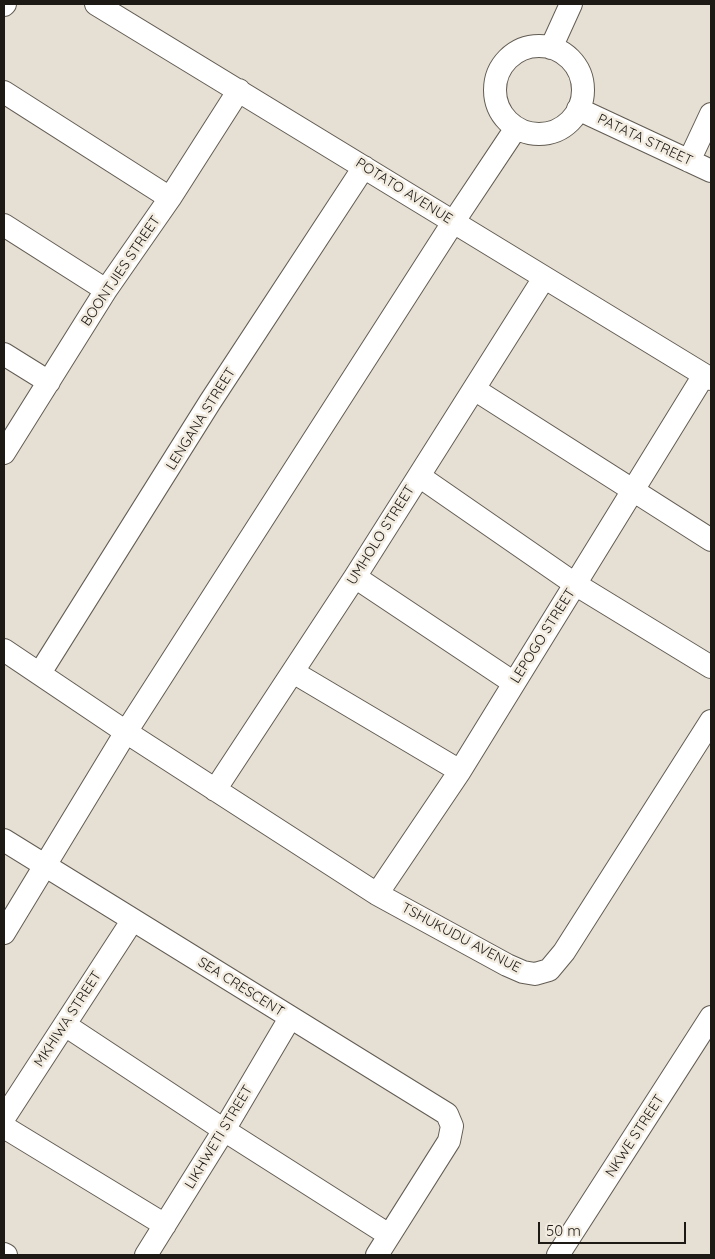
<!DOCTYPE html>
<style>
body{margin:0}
#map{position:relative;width:715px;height:1259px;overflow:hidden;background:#e6dfd4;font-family:Quicksand,sans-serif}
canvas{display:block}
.frame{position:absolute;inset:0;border:5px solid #1d1a16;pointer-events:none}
.scale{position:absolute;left:538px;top:1222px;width:148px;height:22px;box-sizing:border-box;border:2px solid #1d1a16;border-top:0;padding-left:6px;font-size:15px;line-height:18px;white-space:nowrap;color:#1d1a16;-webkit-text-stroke:4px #f3ece1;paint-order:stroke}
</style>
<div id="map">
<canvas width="715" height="1259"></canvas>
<div class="frame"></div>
<div class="scale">50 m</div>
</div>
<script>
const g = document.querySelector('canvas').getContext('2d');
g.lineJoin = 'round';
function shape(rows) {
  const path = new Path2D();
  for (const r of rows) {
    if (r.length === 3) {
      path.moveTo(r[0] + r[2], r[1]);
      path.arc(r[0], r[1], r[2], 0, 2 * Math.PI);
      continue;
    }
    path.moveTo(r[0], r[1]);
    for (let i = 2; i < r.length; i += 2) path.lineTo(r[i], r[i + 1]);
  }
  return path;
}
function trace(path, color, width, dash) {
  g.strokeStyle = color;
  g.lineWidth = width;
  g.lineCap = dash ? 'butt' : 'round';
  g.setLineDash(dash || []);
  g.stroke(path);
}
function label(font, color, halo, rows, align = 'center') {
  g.font = font + ' Quicksand,sans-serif';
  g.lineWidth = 5;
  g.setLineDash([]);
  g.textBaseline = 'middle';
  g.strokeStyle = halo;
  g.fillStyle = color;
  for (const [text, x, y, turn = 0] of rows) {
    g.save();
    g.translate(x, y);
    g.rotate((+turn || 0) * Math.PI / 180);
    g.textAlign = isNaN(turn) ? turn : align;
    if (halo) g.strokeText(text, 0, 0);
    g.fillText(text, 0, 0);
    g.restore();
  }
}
const minor = shape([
 [96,4,711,379],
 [4,5,5,4],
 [539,90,44],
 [551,48,571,4],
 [4,92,170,198],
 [578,109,711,171],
 [689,161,711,114],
 [4,225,106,290],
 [4,354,49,382],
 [474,389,711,540],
 [4,453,106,290,170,198,239,90],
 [419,476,575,584,711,667],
 [355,577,514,683],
 [4,650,126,732,377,894,507,965,523,972,535,974,549,970,564,952,711,721],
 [293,672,460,771],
 [40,673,210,402,364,167],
 [215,790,355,577,544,278],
 [4,840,447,1114,452,1126,449,1141,377,1255],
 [377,894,460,771,704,375],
 [4,933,126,732,454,221,516,128],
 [65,1025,224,1130,389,1235],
 [4,1118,132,921],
 [4,1127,165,1225],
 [4,1254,6,1255],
 [146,1255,224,1130,290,1018],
 [558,1255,711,1017]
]);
trace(minor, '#625c53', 24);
trace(minor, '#fff', 22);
label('14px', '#1d1a16', '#f3ece1', [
 ["PATATA STREET",645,140,25],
 ["POTATO AVENUE",404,191,32],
 ["BOONTJIES STREET",121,271,-56],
 ["LENGANA STREET",201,419,-58],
 ["UMHOLO STREET",381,535,-58],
 ["LEPOGO STREET",543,636,-58],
 ["TSHUKUDU AVENUE",461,938,28],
 ["SEA CRESCENT",241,987,32],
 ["MKHIWA STREET",68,1019,-57],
 ["NKWE STREET",635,1136,-57],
 ["LIKHWETI STREET",219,1137,-59]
]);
</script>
